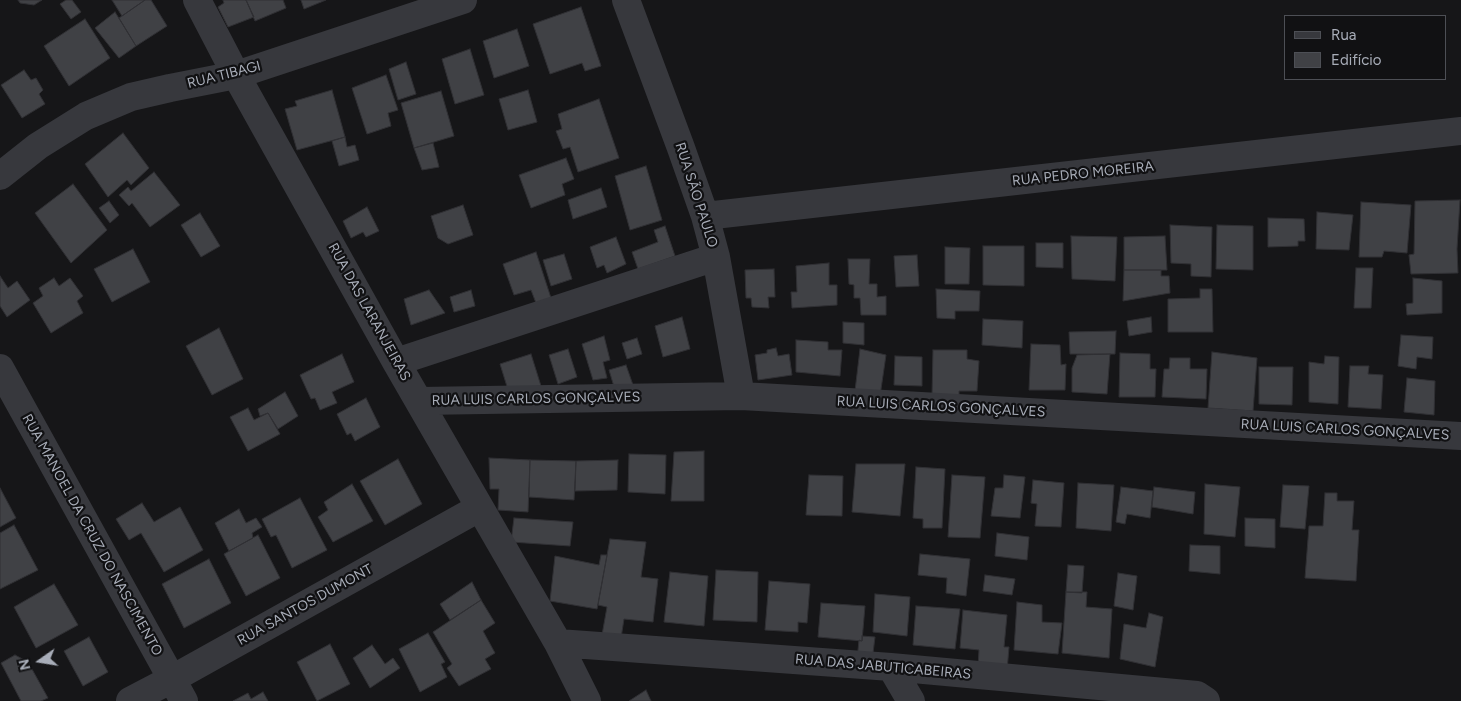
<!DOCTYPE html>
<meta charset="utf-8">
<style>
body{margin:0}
#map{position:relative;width:1461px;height:701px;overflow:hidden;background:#161618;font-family:Figtree,sans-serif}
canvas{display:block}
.legend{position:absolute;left:1284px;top:15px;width:162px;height:65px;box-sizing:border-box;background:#111113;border:1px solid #4d4f55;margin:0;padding:6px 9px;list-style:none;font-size:15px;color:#a8adb8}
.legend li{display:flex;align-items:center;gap:10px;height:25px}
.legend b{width:25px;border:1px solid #4d4f55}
.north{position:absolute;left:15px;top:636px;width:50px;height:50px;-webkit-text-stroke:4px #111113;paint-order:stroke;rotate:257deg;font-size:14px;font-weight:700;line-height:20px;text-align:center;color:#a8adb8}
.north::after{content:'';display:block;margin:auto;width:18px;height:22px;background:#a8adb8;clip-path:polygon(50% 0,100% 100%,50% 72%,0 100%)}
</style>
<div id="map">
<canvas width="1461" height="701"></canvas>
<ul class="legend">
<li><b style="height:6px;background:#37383d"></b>Rua</li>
<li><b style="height:14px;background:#404145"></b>Edifício</li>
</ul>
<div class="north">N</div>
</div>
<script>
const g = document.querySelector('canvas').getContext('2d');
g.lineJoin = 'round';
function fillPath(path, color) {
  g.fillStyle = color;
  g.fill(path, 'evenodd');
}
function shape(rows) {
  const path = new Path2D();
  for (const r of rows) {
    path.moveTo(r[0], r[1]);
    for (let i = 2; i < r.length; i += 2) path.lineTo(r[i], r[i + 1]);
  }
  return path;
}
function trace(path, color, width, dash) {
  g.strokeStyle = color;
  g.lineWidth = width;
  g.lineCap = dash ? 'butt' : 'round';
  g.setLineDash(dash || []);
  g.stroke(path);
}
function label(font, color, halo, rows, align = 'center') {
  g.font = font + ' Figtree,sans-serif';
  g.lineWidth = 4.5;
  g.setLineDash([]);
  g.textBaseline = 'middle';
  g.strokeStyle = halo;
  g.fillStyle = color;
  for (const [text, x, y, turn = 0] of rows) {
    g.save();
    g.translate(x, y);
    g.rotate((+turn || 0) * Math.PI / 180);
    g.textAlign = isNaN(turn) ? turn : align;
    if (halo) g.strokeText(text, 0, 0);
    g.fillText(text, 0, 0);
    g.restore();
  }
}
const building = shape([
 [18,0,42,0,34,5,20,3,18,0],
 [66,0,72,0,81,12,71,19,60,4,66,0],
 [112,0,145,0,122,16,112,0],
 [145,0,151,0,167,26,136,46,119,18,145,0],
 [223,0,246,0,254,17,228,27,218,7,224,3,223,0],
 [246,0,283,0,286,8,255,21,246,0],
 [301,0,326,0,304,9,301,0],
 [581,7,601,66,585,71,582,63,550,74,533,24,581,7],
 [115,12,136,46,119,58,95,28,115,12],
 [85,19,110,58,69,86,44,46,85,19],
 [517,29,529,66,494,78,483,41,517,29],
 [470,49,484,95,455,104,442,59,470,49],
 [406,62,416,94,398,100,389,69,406,62],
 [24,70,31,80,36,78,43,90,39,94,45,104,22,118,1,85,24,70],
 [386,75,398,110,388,113,391,126,367,134,352,88,386,75],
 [332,90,345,137,297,150,285,109,297,106,295,101,332,90],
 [528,90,537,122,508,130,499,99,528,90],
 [441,91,454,136,414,148,401,103,441,91],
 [599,99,619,158,578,172,570,147,563,149,556,131,562,129,558,114,599,99],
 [123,133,149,168,131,185,127,180,108,197,85,164,123,133],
 [345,137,347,147,355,145,359,160,339,166,332,141,345,137],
 [433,143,439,167,422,170,414,148,433,143],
 [566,158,574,179,562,184,565,195,531,208,519,175,566,158],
 [646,166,662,220,630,230,615,176,646,166],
 [154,172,180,205,150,227,132,203,129,206,119,195,128,187,131,191,154,172],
 [73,184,107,230,71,263,35,213,73,184],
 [601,188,607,207,573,219,568,200,601,188],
 [1460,200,1457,249,1458,273,1411,274,1409,255,1414,254,1415,201,1460,200],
 [109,201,119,215,110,223,99,208,109,201],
 [1361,202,1411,205,1407,253,1384,251,1382,257,1359,257,1361,202],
 [463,205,473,235,448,244,438,238,431,216,463,205],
 [367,207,379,231,366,237,363,232,351,238,343,221,367,207],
 [1317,212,1353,215,1349,250,1316,249,1317,212],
 [200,213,220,246,201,257,181,225,200,213],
 [1268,218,1304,219,1305,241,1298,241,1298,246,1268,247,1268,218],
 [1170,225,1212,227,1211,277,1191,276,1191,264,1171,263,1170,225],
 [1217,225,1253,226,1253,270,1216,269,1217,225],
 [665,226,675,256,638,269,632,252,658,242,654,230,665,226],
 [1071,236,1117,237,1115,281,1072,279,1071,236],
 [1165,236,1167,270,1124,270,1124,237,1165,236],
 [616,237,626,264,607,273,604,265,597,268,590,247,616,237],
 [1036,243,1063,243,1063,268,1036,267,1036,243],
 [983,246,1024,246,1024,286,983,285,983,246],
 [945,247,970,248,969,284,945,284,945,247],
 [133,249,150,282,112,302,94,269,133,249],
 [536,252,551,298,536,303,531,290,514,295,503,264,536,252],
 [564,254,572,279,551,286,543,260,564,254],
 [917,255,919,286,896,287,894,256,917,255],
 [848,259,870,259,869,284,877,284,877,297,886,296,886,315,861,315,860,298,854,298,854,285,849,284,848,259],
 [829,263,829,285,837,285,837,305,792,308,791,292,797,292,796,266,829,263],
 [1356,268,1373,268,1371,308,1354,308,1356,268],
 [774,269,775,297,768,297,769,308,752,307,751,298,746,298,745,270,774,269],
 [1124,270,1161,270,1161,276,1169,276,1170,293,1123,301,1124,270],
 [0,276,8,288,17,281,30,300,7,317,0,306,0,276],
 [54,278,59,286,70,278,83,296,77,301,83,313,51,333,33,303,43,296,39,288,54,278],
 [1413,278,1442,281,1442,313,1407,315,1406,304,1413,303,1413,278],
 [936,289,980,291,979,311,955,311,955,319,937,318,936,289],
 [1200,289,1212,289,1213,332,1168,332,1168,299,1200,298,1200,289],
 [429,290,445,313,411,325,404,299,429,290],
 [471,290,475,306,454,312,450,297,471,290],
 [682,317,690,349,663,357,655,326,682,317],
 [1151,317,1152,332,1129,336,1127,321,1151,317],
 [983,319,1023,321,1022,348,982,345,983,319],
 [843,322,864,323,864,345,843,343,843,322],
 [219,328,243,379,212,395,186,346,219,328],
 [1116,331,1115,354,1070,354,1069,332,1116,331],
 [1401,335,1433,337,1432,359,1417,357,1416,369,1398,366,1401,335],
 [604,336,610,360,603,362,607,378,593,380,582,344,604,336],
 [637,338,642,354,627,359,622,343,637,338],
 [796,340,828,342,828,350,842,350,840,376,796,372,796,340],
 [1031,344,1060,345,1061,365,1066,364,1065,390,1029,390,1031,344],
 [776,348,778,356,789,354,792,375,758,380,755,355,767,353,767,350,776,348],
 [568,349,577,377,558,384,549,355,568,349],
 [860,349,886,355,880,396,855,391,860,349],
 [933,350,967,350,967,359,979,361,977,391,959,391,959,397,932,396,933,350],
 [1212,352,1257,358,1253,411,1208,408,1212,352],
 [1120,353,1150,354,1150,369,1156,369,1155,397,1119,397,1120,353],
 [342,354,354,382,332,392,337,403,320,410,315,398,311,399,300,375,342,354],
 [531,354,541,386,509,393,500,364,531,354],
 [1110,354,1107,394,1072,392,1072,368,1077,355,1110,354],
 [895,356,922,357,922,386,894,385,895,356],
 [1325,356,1339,357,1338,404,1309,402,1309,362,1324,364,1325,356],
 [1170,358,1190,358,1190,369,1207,369,1206,399,1162,397,1164,369,1169,369,1170,358],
 [626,365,633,385,615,390,609,370,626,365],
 [1350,366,1369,366,1368,374,1383,375,1381,409,1348,407,1350,366],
 [1259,367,1293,367,1292,405,1259,404,1259,367],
 [1407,378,1435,381,1434,415,1404,412,1407,378],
 [285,392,298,416,278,429,268,413,260,416,258,409,285,392],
 [366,398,380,427,355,441,351,433,347,435,337,414,366,398],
 [248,408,254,420,268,413,280,434,248,451,230,417,248,408],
 [704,451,704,501,671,501,674,452,704,451],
 [629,454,666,455,665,494,628,492,629,454],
 [489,458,530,460,528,512,498,510,499,489,490,489,489,458],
 [398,459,422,504,385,525,360,481,398,459],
 [530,460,576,461,574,500,529,497,530,460],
 [618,460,617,490,575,491,576,461,618,460],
 [856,464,905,464,900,516,852,512,856,464],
 [916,467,945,469,942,528,923,528,923,519,913,518,916,467],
 [809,475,843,476,842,516,806,515,809,475],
 [952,475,985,477,980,538,948,537,952,475],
 [1004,475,1025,477,1020,518,991,516,995,488,1003,488,1004,475],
 [1033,480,1064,483,1061,527,1035,526,1037,504,1031,503,1033,480],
 [1078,483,1114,485,1111,531,1076,528,1078,483],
 [352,484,373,521,333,542,318,517,328,510,324,502,352,484],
 [1205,484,1240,487,1235,537,1204,534,1205,484],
 [1283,485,1309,486,1305,529,1280,527,1283,485],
 [1121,487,1153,491,1150,518,1127,514,1125,524,1116,522,1121,487],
 [1154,487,1195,492,1193,514,1152,507,1154,487],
 [0,488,16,518,0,527,0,488],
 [1325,493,1337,493,1337,501,1354,501,1352,530,1359,530,1356,581,1305,578,1309,526,1323,526,1325,493],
 [300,498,327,550,292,568,276,535,271,537,262,519,300,498],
 [142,503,154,522,180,507,203,550,164,572,141,533,129,540,116,519,142,503],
 [239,509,246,523,256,518,262,527,252,533,253,538,229,551,215,523,239,509],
 [514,518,573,522,570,546,511,542,514,518],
 [1245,518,1275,519,1275,548,1245,546,1245,518],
 [14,525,38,570,0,589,0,533,14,525],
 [997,533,1029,537,1027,560,995,556,997,533],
 [258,535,280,578,246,596,224,554,258,535],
 [610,539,646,542,641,577,658,579,653,622,624,619,621,638,602,635,607,607,598,605,610,539],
 [1190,545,1220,546,1220,574,1189,571,1190,545],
 [920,554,970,559,966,596,946,593,947,578,918,575,920,554],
 [601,555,607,555,597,609,550,601,555,556,599,565,601,555],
 [209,559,231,603,184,628,162,584,209,559],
 [1068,565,1084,566,1082,593,1066,592,1068,565],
 [716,570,758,572,757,622,713,620,716,570],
 [670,572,708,576,704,626,664,622,670,572],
 [1118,573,1137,576,1133,610,1114,606,1118,573],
 [985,575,1015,579,1012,595,983,591,985,575],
 [769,581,810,584,807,623,798,622,798,632,765,630,769,581],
 [472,582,481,600,450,620,440,604,472,582],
 [54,584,78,625,36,648,14,607,54,584],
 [1066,592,1087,592,1086,607,1112,609,1109,658,1062,653,1066,592],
 [875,594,910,597,907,636,873,632,875,594],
 [481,600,495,623,483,631,495,653,485,659,491,669,459,686,447,668,452,664,433,632,481,600],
 [1017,602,1042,605,1042,622,1062,623,1058,654,1014,650,1017,602],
 [821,603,865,606,862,641,818,637,821,603],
 [916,606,960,609,955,649,913,645,916,606],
 [963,610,1007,615,1004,647,1009,647,1007,671,978,668,979,650,960,648,963,610],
 [1149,613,1163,617,1155,667,1120,659,1124,624,1146,628,1149,613],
 [428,633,445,662,441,664,447,677,420,692,399,649,428,633],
 [862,636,875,637,872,661,857,660,859,640,862,641,862,636],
 [89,637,108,672,83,686,64,651,89,637],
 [330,644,350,684,317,701,297,662,330,644],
 [372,645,385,664,393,658,400,668,370,688,353,658,372,645],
 [15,655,28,662,48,698,41,701,21,701,1,663,15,655],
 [646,690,651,701,629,701,646,690],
 [263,692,268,701,233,701,248,693,251,699,263,692]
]);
fillPath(building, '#404145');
trace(building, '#303034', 1);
trace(shape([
 [197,0,236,75,396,362,558,643,587,701],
 [626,0,681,148,705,216,716,257,741,396],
 [0,176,38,146,86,116,131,97,170,88,236,75,463,0],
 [705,216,1461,131],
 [396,362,716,257],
 [0,368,184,701],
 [420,401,741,396,1461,436],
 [558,643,891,667,1197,695,1206,701],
 [891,667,911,701],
 [130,701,172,679,479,508]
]), '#37383d', 28);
label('14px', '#a8adb8', '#111113', [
 ["RUA TIBAGI",224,75,-14],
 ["RUA PEDRO MOREIRA",1083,174,-6],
 ["RUA SÃO PAULO",696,195,72],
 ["RUA DAS LARANJEIRAS",369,312,61],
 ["RUA LUIS CARLOS GONÇALVES",536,399,-1],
 ["RUA LUIS CARLOS GONÇALVES",941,407,3],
 ["RUA LUIS CARLOS GONÇALVES",1345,430,3],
 ["RUA MANOEL DA CRUZ DO NASCIMENTO",92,535,61],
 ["RUA SANTOS DUMONT",305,605,-29],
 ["RUA DAS JABUTICABEIRAS",883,667,5]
]);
</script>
